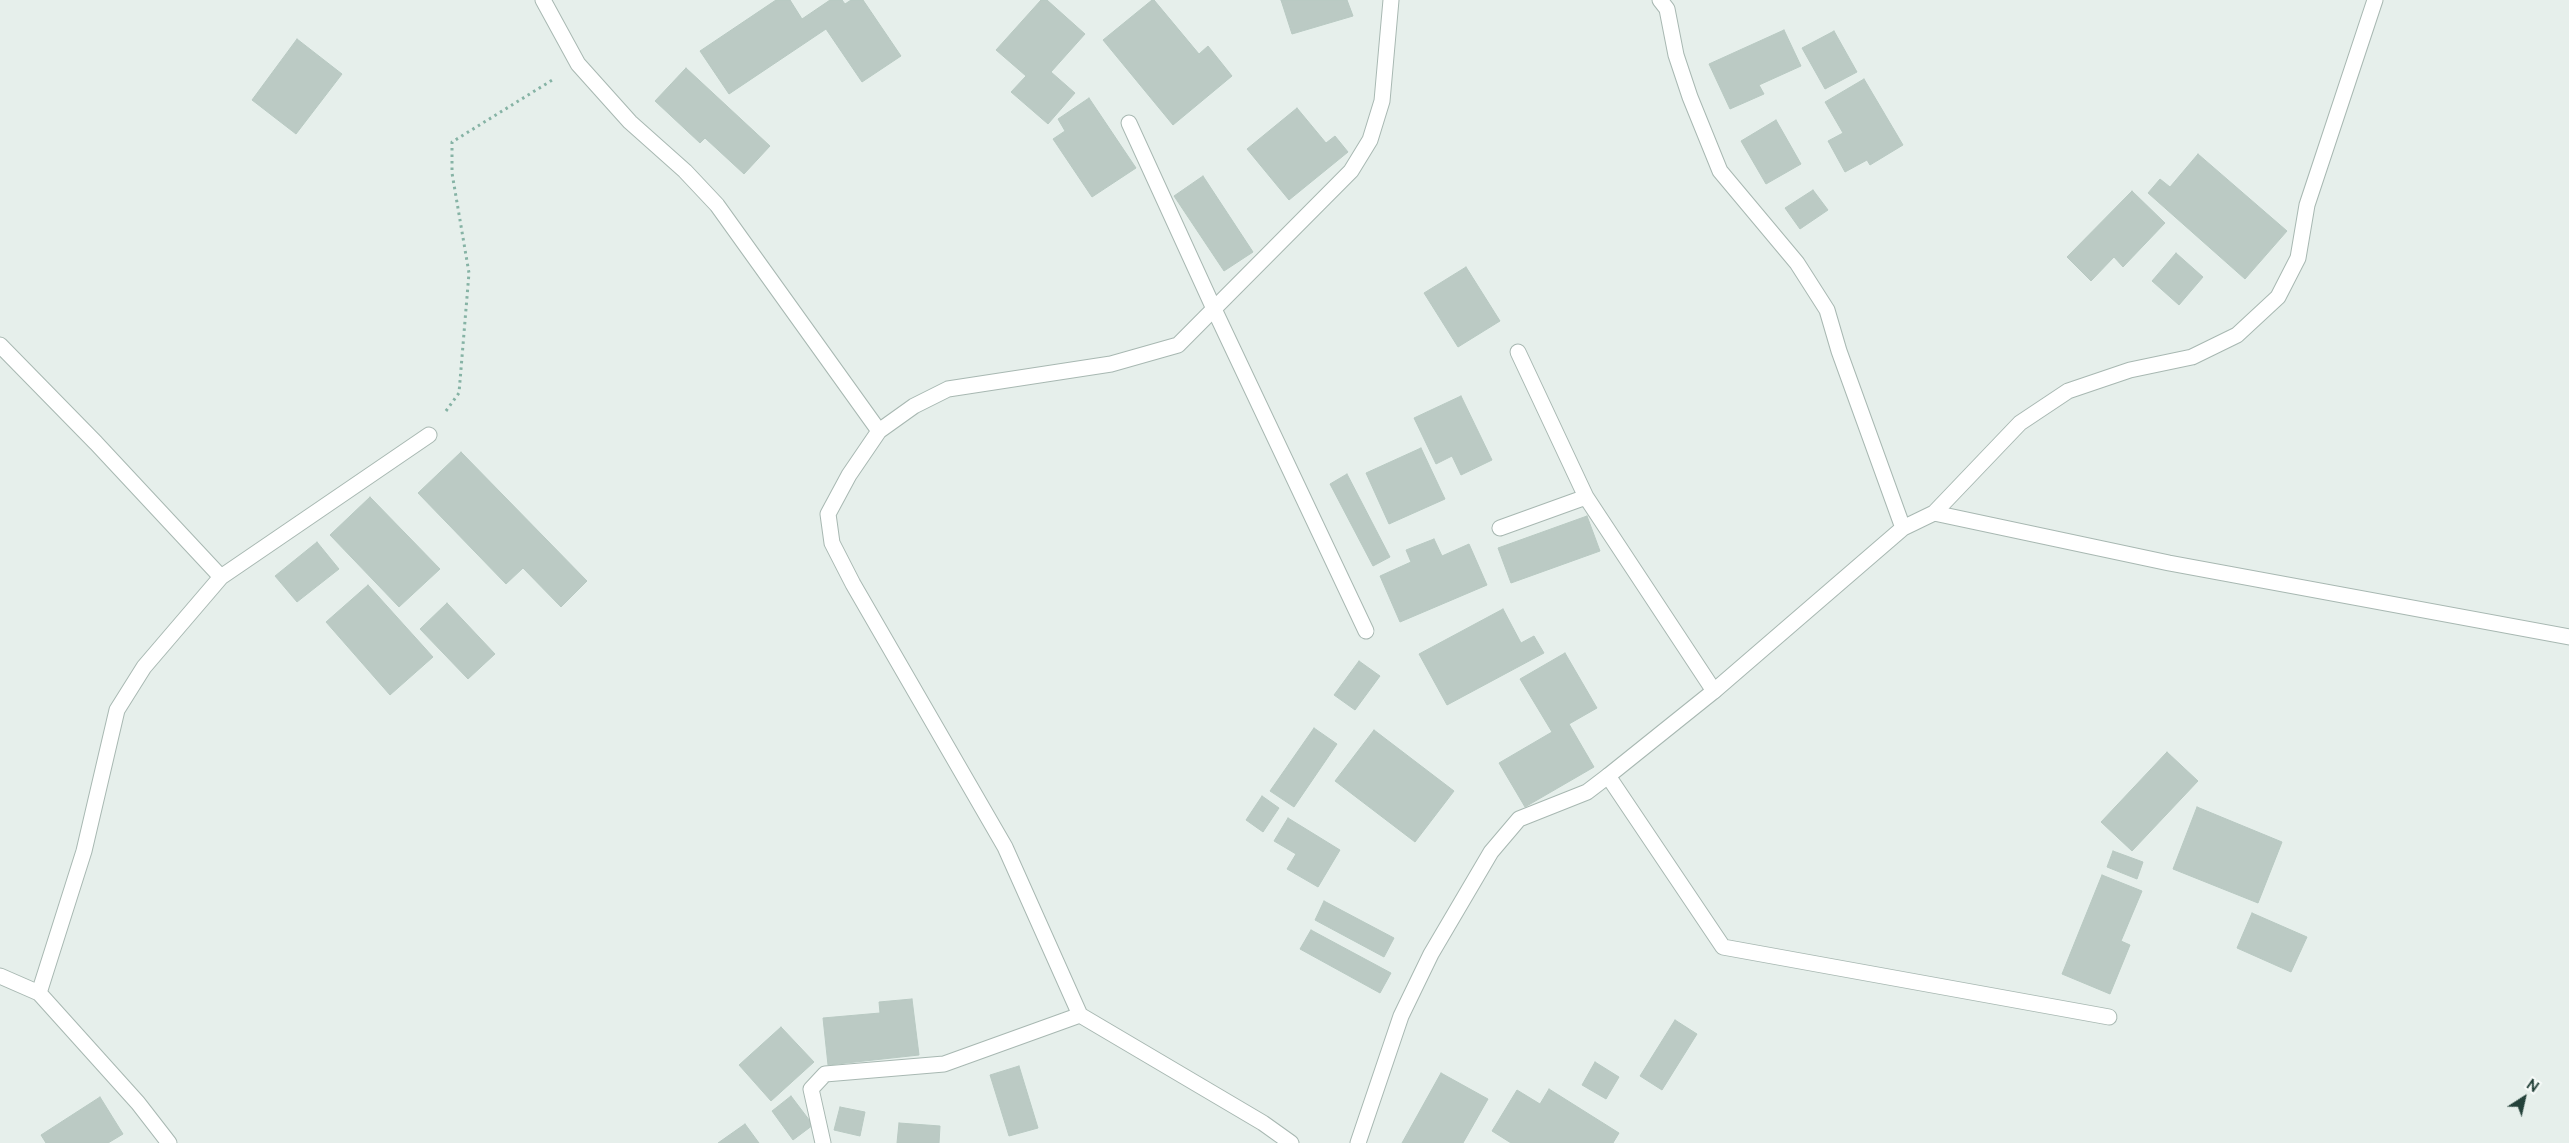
<!DOCTYPE html>
<style>
body{margin:0}
#map{position:relative;width:2569px;height:1143px;overflow:hidden;background:#e6efeb;font-family:Raleway,sans-serif}
canvas{display:block}
.north{position:absolute;left:2499px;top:1073px;width:50px;height:50px;-webkit-text-stroke:4px #f7fbf9;paint-order:stroke;rotate:35deg;font-size:14px;font-weight:700;line-height:20px;text-align:center;color:#24423a}
.north::after{content:'';display:block;margin:auto;width:18px;height:22px;background:#24423a;clip-path:polygon(50% 0,100% 100%,50% 72%,0 100%)}
</style>
<div id="map">
<canvas width="2569" height="1143"></canvas>
<div class="north">N</div>
</div>
<script>
const g = document.querySelector('canvas').getContext('2d');
g.lineJoin = 'round';
function fillPath(path, color) {
  g.fillStyle = color;
  g.fill(path, 'evenodd');
}
function shape(rows) {
  const path = new Path2D();
  for (const r of rows) {
    path.moveTo(r[0], r[1]);
    for (let i = 2; i < r.length; i += 2) path.lineTo(r[i], r[i + 1]);
  }
  return path;
}
function trace(path, color, width, dash) {
  g.strokeStyle = color;
  g.lineWidth = width;
  g.lineCap = dash ? 'butt' : 'round';
  g.setLineDash(dash || []);
  g.stroke(path);
}
const building = shape([
 [776,0,790,0,802,19,830,0,842,0,845,4,851,0,863,0,901,56,862,82,826,29,729,94,700,51,776,0],
 [1041,0,1047,0,1085,34,1051,72,1075,93,1048,124,1011,92,1026,76,996,50,1041,0],
 [1152,0,1154,0,1199,54,1208,46,1232,76,1173,125,1103,40,1152,0],
 [1281,0,1347,0,1353,16,1292,34,1281,0],
 [1784,30,1801,66,1759,85,1764,94,1730,109,1709,64,1784,30],
 [1834,31,1857,72,1825,89,1802,48,1834,31],
 [297,39,342,74,296,134,252,100,297,39],
 [686,68,770,146,744,174,705,138,700,143,655,101,686,68],
 [1864,79,1903,145,1870,165,1867,160,1845,172,1828,141,1843,133,1825,102,1864,79],
 [1089,98,1136,168,1092,197,1053,139,1065,131,1058,119,1089,98],
 [1297,108,1326,143,1335,136,1348,152,1289,200,1247,149,1297,108],
 [1776,120,1801,164,1766,184,1741,141,1776,120],
 [2198,154,2287,231,2245,279,2148,193,2160,179,2170,187,2198,154],
 [1203,176,1253,252,1224,271,1174,196,1203,176],
 [1813,190,1828,210,1800,229,1785,208,1813,190],
 [2132,191,2165,223,2123,267,2114,257,2091,281,2067,257,2132,191],
 [2176,253,2203,277,2179,305,2152,281,2176,253],
 [1466,267,1500,321,1458,347,1424,293,1466,267],
 [1461,396,1492,460,1461,475,1452,456,1436,464,1414,418,1461,396],
 [1421,448,1445,499,1389,524,1366,473,1421,448],
 [461,452,587,581,561,607,523,568,506,584,418,493,461,452],
 [1347,474,1390,557,1373,566,1330,484,1347,474],
 [370,497,440,569,399,607,330,535,370,497],
 [1587,516,1600,551,1511,583,1498,548,1587,516],
 [1434,539,1442,556,1469,544,1487,585,1400,622,1380,576,1411,562,1406,550,1434,539],
 [317,542,339,569,297,602,275,576,317,542],
 [368,585,433,657,390,695,326,622,368,585],
 [447,603,495,654,468,679,420,629,447,603],
 [1503,609,1521,643,1534,636,1544,653,1447,705,1419,654,1503,609],
 [1565,653,1597,708,1569,724,1594,767,1525,807,1499,763,1552,732,1520,679,1565,653],
 [1359,661,1380,676,1355,710,1334,695,1359,661],
 [1314,728,1337,744,1294,807,1270,791,1314,728],
 [1374,730,1454,791,1415,842,1335,781,1374,730],
 [2167,752,2198,781,2132,851,2101,822,2167,752],
 [1262,796,1279,808,1263,832,1246,820,1262,796],
 [2197,807,2282,842,2258,903,2173,869,2197,807],
 [1288,818,1340,850,1318,887,1287,869,1296,854,1274,841,1288,818],
 [2113,851,2143,862,2137,879,2107,867,2113,851],
 [2102,875,2142,891,2121,941,2130,945,2110,994,2062,974,2102,875],
 [1324,901,1394,938,1384,957,1315,920,1324,901],
 [2252,913,2307,937,2291,972,2237,948,2252,913],
 [1311,930,1391,973,1380,993,1300,949,1311,930],
 [912,999,919,1055,828,1065,823,1018,880,1013,879,1002,912,999],
 [1675,1020,1697,1034,1662,1090,1640,1076,1675,1020],
 [781,1027,814,1062,771,1101,739,1065,781,1027],
 [1595,1062,1619,1077,1606,1099,1582,1085,1595,1062],
 [1019,1066,1038,1128,1009,1136,990,1075,1019,1066],
 [1441,1073,1488,1099,1463,1143,1402,1143,1441,1073],
 [1549,1089,1619,1133,1613,1143,1511,1143,1492,1131,1517,1090,1540,1104,1549,1089],
 [791,1096,813,1125,793,1140,772,1111,791,1096],
 [100,1097,123,1134,108,1143,46,1143,41,1135,100,1097],
 [840,1107,865,1112,860,1136,834,1130,840,1107],
 [899,1123,940,1126,939,1143,897,1143,899,1123],
 [745,1124,759,1143,718,1143,745,1124]
]);
fillPath(building, '#bbcac4');
trace(building, '#b8c9c2', 1);
const lane = shape([
 [1129,123,1214,309,1366,631],
 [1518,352,1586,497,1714,691],
 [1500,528,1586,497],
 [1608,776,1723,947,2109,1017]
]);
const street = shape([
 [543,0,578,64,630,122,685,171,717,205,879,431],
 [1660,0,1667,9,1676,55,1690,97,1720,171,1797,263,1827,310,1839,351,1903,528],
 [0,345,96,443,221,577],
 [1934,513,2169,563,2569,637],
 [0,976,39,993,138,1103,169,1143],
 [39,993,84,851,117,710,144,667,221,577,429,435],
 [823,1143,811,1089,825,1074,944,1064,1080,1015],
 [1291,1143,1263,1123,1080,1015,1005,847,853,584,832,543,828,514,849,475,879,431,914,406,948,389,1111,364,1178,345,1351,171,1370,140,1382,101,1391,0],
 [1358,1143,1401,1016,1431,954,1491,852,1519,819,1587,792,1608,776,1714,691,1903,528,1934,513,2020,423,2068,391,2130,370,2192,357,2237,335,2278,297,2298,258,2307,205,2375,0]
]);
trace(lane, '#a8b8b2', 17);
trace(street, '#a8b8b2', 17);
trace(shape([
 [446,411,459,393,469,273,452,173,452,142,554,79]
]), '#86b3a5', 3, [2.5, 4]);
trace(lane, '#fff', 15);
trace(street, '#fff', 15);
</script>
